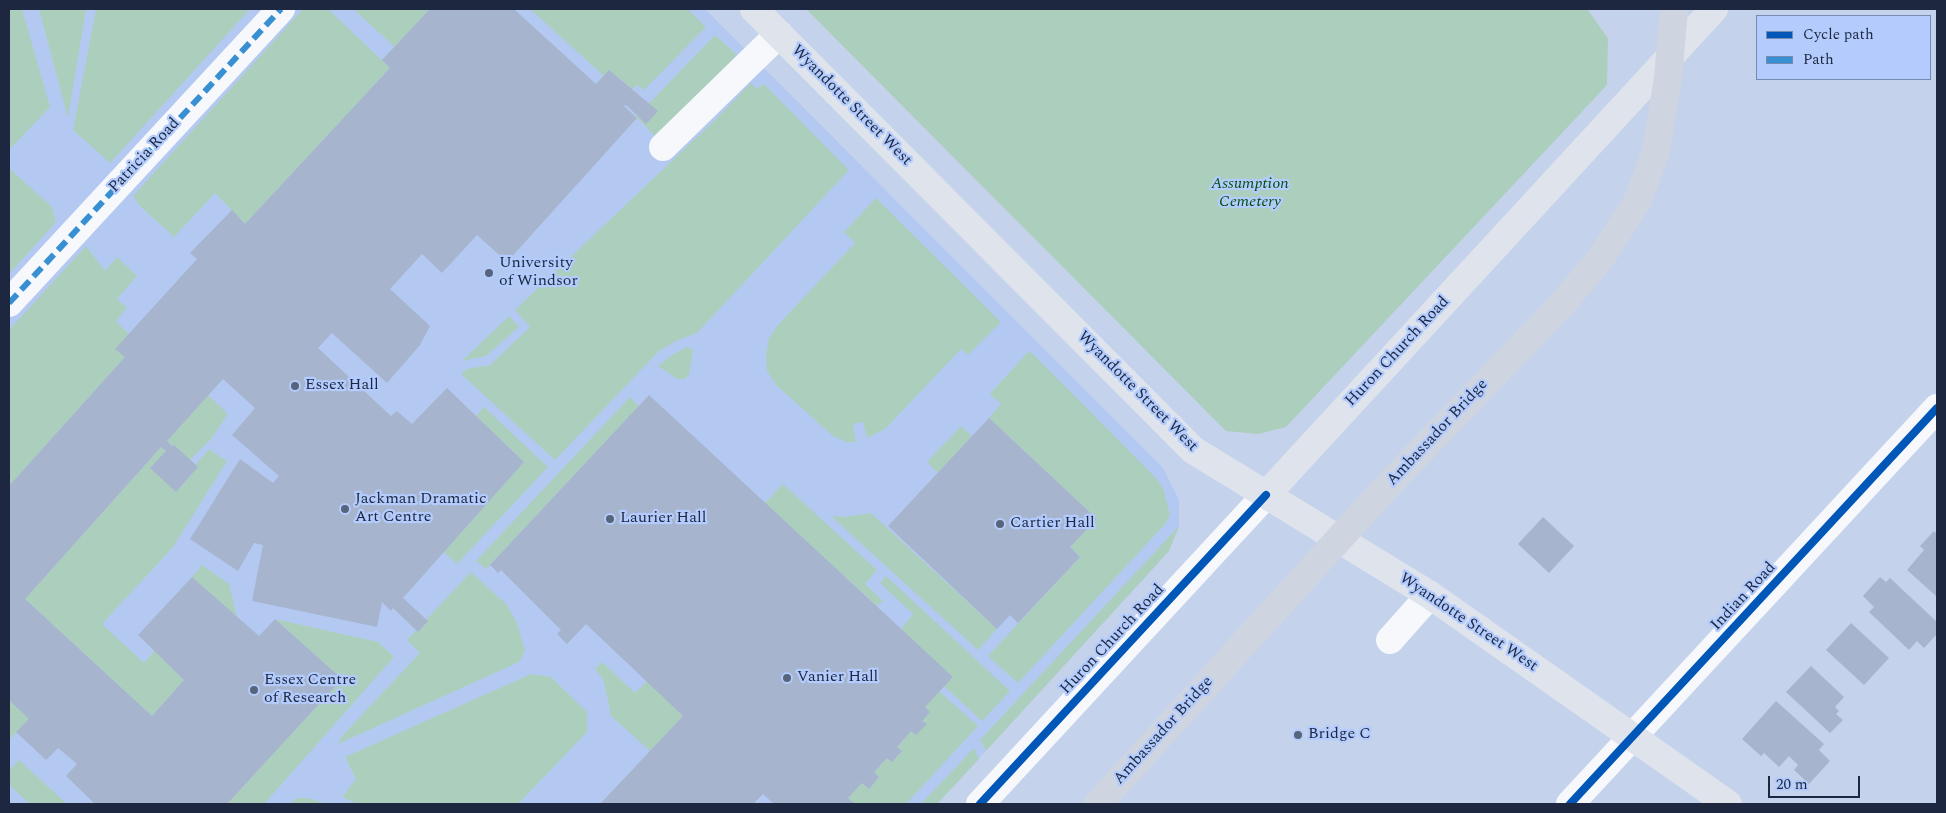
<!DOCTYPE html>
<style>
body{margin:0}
#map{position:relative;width:1946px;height:813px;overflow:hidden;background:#c4d2ec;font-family:Spectral,serif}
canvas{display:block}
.frame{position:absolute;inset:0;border:10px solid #1d2840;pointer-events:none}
.legend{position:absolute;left:1756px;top:15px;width:175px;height:65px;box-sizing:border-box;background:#b3ccfd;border:1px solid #778ab1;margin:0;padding:6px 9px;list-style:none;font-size:15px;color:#1d2840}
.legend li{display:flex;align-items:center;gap:10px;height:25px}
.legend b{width:25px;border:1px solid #778ab1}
.scale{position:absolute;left:1768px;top:776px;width:92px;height:22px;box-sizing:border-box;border:2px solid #1d2840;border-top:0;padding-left:6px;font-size:15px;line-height:18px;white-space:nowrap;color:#1d2840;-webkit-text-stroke:4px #b3ccfd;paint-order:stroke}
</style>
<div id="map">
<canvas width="1946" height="813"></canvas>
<div class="frame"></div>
<ul class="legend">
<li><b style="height:6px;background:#0057b8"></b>Cycle path</li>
<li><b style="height:6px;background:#388fd1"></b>Path</li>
</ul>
<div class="scale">20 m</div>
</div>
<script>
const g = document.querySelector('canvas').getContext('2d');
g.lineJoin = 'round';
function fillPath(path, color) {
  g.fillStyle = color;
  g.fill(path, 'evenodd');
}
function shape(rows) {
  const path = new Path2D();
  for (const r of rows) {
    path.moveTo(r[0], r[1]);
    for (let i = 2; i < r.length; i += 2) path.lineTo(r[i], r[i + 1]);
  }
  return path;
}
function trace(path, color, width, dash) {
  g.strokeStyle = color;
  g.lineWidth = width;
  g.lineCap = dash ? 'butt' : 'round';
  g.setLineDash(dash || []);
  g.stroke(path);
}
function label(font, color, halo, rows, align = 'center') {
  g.font = font + ' Spectral,serif';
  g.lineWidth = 4.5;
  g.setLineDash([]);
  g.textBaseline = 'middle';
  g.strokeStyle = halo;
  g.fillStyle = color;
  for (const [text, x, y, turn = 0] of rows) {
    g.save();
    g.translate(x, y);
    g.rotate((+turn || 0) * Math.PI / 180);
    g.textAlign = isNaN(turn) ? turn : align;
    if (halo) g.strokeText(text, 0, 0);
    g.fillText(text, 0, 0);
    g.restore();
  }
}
fillPath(shape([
 [9,9,705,9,1163,468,1179,500,1179,526,1169,551,937,804,9,804]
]), '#b4c9f2');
fillPath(shape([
 [9,9,22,9,50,107,11,148,9,146],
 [39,9,86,9,68,118],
 [96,9,250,9,110,163,73,130],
 [303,9,328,9,390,68,245,224,215,193,174,237,140,206,133,196],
 [353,9,430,9,395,47],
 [530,9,688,9,706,27,644,90,637,85,632,89,609,70,604,76],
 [806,9,1587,9,1608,38,1607,85,1286,427,1258,434,1226,431],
 [715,35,736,54,730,66,657,138,636,117],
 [751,83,756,89,764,84,849,170,697,333,676,341,659,351,555,460,461,374,466,369,490,365,530,327,515,310,716,119],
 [9,168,52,207,56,222,9,274],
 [876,198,1001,322,968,355,961,349,885,429,867,438,863,422,853,424,856,442,847,442,833,436,776,385,767,371,766,355,769,338,777,326,855,243,844,232],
 [86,246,105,271,117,257,137,276,117,299,127,308,116,321,129,334,125,357,9,486,9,330],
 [509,316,519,327,486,356,462,361],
 [687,347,693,350,689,375,685,379,677,379,658,366,672,355],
 [1028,352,1032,353,1156,478,1163,488,1170,515,1166,523,1018,683,988,656,1080,557,1070,547,1097,519,989,418,1001,404,990,394],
 [208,395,228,414,211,439,190,460,167,441],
 [630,397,639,406,486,569,476,561],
 [484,407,548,467,457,564,444,552,524,462,476,416],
 [961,426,972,436,938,473,927,462],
 [161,447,166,451,151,468,176,492,198,467,195,465,209,449,227,461,173,547,102,624,144,663,155,650,184,680,152,716,25,599],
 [783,484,877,570,865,584,883,601,877,606,765,503],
 [871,513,997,629,978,650,831,516,844,517],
 [1179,526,1169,551,986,751,980,740],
 [202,565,229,584,237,617,192,577],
 [471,572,507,605,517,623,525,651,519,662,338,744,342,736,420,653,407,640],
 [886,576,1010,691,982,721,944,686,953,677,901,629,913,614,880,583],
 [275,619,378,642,394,657,264,804,227,804,342,679],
 [602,662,635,693,647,681,683,716,650,751,610,715,610,709,603,679,595,669],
 [531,674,551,677,587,712,587,732,518,804,358,804,342,797,356,779,345,757],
 [939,691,978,726,906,804,852,804,853,803,848,798,862,783,869,789,879,777,874,772,887,758,892,762,902,751,897,747,911,731,916,735,926,724,922,721,930,712,925,707],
 [9,700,29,719,9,740],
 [974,748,979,759,937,804,921,804],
 [19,760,67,804,30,804,9,785,9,771],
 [296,798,307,798,328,804,290,804]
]), '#accfbd');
fillPath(shape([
 [430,9,514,9,596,84,609,70,658,111,646,124,626,105,624,106,637,118,507,262,477,235,442,273,422,254,390,289,430,326,420,345,387,383,332,333,318,348,391,416,397,411,412,424,447,388,524,462,403,598,428,621,418,632,393,608,391,611,382,602,377,627,252,601,263,545,254,543,238,571,190,539,240,459,273,483,279,476,232,435,255,408,223,379,167,441,172,446,174,445,198,467,176,492,150,468,166,451,161,447,25,599,152,716,184,680,138,635,192,577,259,636,275,619,342,679,227,804,95,804,66,776,77,764,58,748,46,760,16,732,29,719,9,700,9,486,125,357,115,349,197,259,190,253,232,210,245,224,390,68,382,60],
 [649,395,953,677,925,707,930,712,922,721,927,724,916,735,911,731,897,747,902,751,892,762,887,758,874,772,879,777,869,789,862,783,848,798,854,803,852,804,774,804,763,794,753,804,600,804,683,716,586,624,567,644,557,634,561,630,501,570,498,573,490,565],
 [989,418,1097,519,1070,547,1080,557,1018,623,1010,615,997,629,888,526],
 [1543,517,1574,546,1549,573,1518,544],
 [1934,531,1937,534,1936,596,1907,570,1924,550,1920,546],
 [1880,577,1886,582,1890,578,1937,622,1937,634,1924,648,1917,641,1909,650,1869,612,1874,607,1863,596],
 [1851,623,1889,658,1864,685,1826,650],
 [1811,666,1844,697,1835,707,1839,711,1836,714,1843,720,1830,733,1786,692],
 [1776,701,1824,744,1819,750,1830,761,1809,784,1794,770,1798,765,1789,756,1779,767,1764,753,1761,756,1742,739]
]), '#a7b4ce');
trace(shape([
 [663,147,779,34],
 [9,303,281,9],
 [1390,640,1430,595],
 [980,804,1266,495],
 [1570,804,1937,408]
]), '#f6f8fc', 28);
trace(shape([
 [754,9,1193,450,1430,595,1728,804],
 [1266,495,1714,9]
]), '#dee3ec', 28);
trace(shape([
 [1098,804,1390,483,1563,303,1601,258,1638,200,1656,151,1668,78,1674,9]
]), '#ced5e1', 28);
trace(shape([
 [9,303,281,9]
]), '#388fd1', 6, [12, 6]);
trace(shape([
 [980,804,1266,495],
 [1570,804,1937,408]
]), '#0057b8', 8);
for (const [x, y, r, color] of [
 [489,273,5,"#57647c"],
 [295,386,5,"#57647c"],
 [345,509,5,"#57647c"],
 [610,519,5,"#57647c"],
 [1000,524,5,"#57647c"],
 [787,678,5,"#57647c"],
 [254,690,5,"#57647c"],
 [1298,735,5,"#57647c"]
]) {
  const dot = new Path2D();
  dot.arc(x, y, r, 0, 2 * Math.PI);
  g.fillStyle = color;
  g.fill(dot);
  trace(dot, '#b3ccfd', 2);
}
label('16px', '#1d2840', '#b3ccfd', [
 ["Wyandotte Street West",851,106,45],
 ["Patricia Road",145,156,-47],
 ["Huron Church Road",1398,352,-47],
 ["Wyandotte Street West",1137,392,45],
 ["Ambassador Bridge",1438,433,-47],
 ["Indian Road",1744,597,-47],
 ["Wyandotte Street West",1468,623,34],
 ["Huron Church Road",1113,640,-47],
 ["Ambassador Bridge",1164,731,-48]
]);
label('italic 16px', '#004f08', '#b3ccfd', [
 ["Assumption",1250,185],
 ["Cemetery",1250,203]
]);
label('16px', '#1d2840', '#b3ccfd', [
 ["University",499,264],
 ["of Windsor",499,282],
 ["Essex Hall",305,386],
 ["Jackman Dramatic",355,500],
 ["Art Centre",355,518],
 ["Laurier Hall",620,519],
 ["Cartier Hall",1010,524],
 ["Vanier Hall",797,678],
 ["Essex Centre",264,681],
 ["of Research",264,699],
 ["Bridge C",1308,735]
], 'left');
</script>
